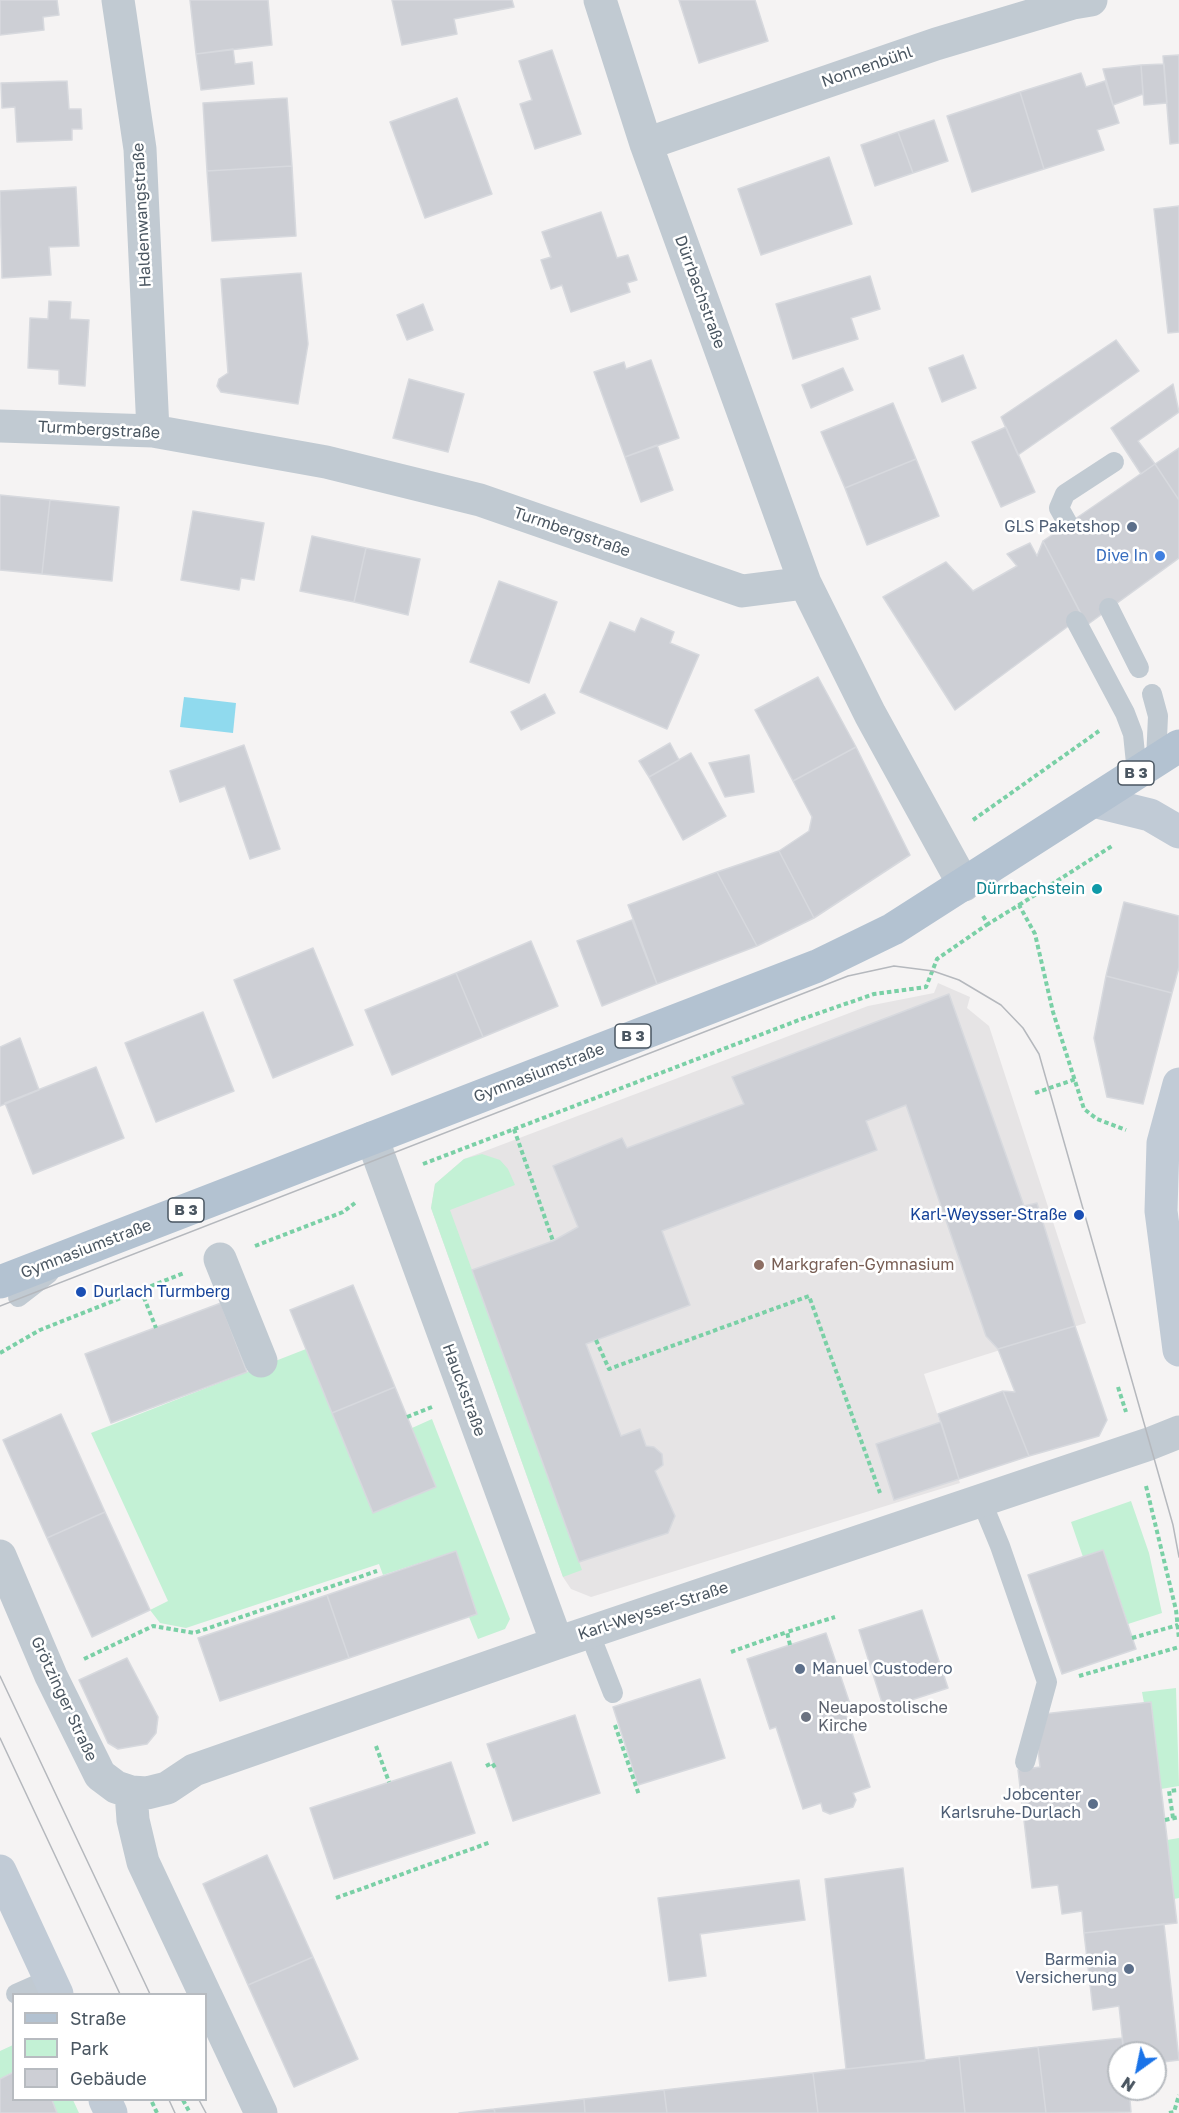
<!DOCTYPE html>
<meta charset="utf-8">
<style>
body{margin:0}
#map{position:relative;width:1179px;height:2113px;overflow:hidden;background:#f5f3f3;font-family:"Golos Text",sans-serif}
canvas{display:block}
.legend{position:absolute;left:12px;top:1993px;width:195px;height:108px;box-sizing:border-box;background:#fff;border:2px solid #b7bbc0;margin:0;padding:8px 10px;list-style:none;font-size:18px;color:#4a5661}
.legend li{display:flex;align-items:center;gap:12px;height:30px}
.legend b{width:30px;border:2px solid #b7bbc0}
.north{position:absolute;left:1107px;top:2041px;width:60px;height:60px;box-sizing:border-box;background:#fff;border:2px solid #b7bbc0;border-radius:50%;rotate:213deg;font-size:16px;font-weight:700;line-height:24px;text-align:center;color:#4a5661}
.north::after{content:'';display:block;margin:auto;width:21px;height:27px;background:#1a73e8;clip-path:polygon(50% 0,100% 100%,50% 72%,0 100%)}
</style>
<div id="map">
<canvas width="1179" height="2113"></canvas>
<ul class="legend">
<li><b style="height:8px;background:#b3c2d1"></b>Straße</li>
<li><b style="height:16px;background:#c3f1d5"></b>Park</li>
<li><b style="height:16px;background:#cdcfd5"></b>Gebäude</li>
</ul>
<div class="north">N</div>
</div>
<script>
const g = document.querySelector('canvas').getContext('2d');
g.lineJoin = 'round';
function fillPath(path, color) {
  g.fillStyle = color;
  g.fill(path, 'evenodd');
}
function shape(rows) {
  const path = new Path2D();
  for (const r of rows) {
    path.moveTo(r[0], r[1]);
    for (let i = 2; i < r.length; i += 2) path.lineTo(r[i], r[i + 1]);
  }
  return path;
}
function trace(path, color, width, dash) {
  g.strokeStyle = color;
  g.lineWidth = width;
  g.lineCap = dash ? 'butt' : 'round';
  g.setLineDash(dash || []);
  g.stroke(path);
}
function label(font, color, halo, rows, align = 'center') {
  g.font = font + ' "Golos Text",sans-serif';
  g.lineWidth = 5;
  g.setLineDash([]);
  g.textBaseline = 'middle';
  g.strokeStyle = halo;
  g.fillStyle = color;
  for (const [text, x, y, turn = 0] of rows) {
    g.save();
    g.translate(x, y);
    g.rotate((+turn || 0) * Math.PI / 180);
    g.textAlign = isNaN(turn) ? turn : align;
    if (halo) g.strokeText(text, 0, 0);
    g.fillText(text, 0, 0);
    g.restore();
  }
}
fillPath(shape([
 [938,983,970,997,967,1008,989,1026,1086,1323,924,1374,960,1483,591,1597,571,1589,563,1577,431,1208,435,1184,464,1159,868,1006,934,993]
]), '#e6e4e5');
fillPath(shape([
 [482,1154,500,1160,508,1169,515,1185,450,1210,582,1570,563,1577,431,1208,435,1184,464,1159],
 [306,1349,412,1428,432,1419,510,1619,505,1629,478,1639,469,1617,477,1614,456,1551,383,1575,379,1564,186,1628,160,1623,150,1610,168,1601,91,1433],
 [1131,1501,1149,1553,1162,1613,1128,1624,1103,1550,1083,1557,1071,1522],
 [1176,1688,1179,1786,1161,1789,1151,1702,1144,1703,1142,1692],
 [1179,1838,1179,1898,1174,1899,1167,1840],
 [13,2045,13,2072,0,2079,0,2051],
 [52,2100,73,2100,79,2113,57,2113]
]), '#c3f1d5');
fillPath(shape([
 [184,697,236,703,233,733,180,727]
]), '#90daee');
const building = shape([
 [0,0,57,0,59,15,43,17,44,30,0,35,0,0],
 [190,0,268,0,272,45,196,54,190,0],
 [392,0,512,0,514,7,454,19,457,34,402,45,392,0],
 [679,0,755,0,768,41,699,63,679,0],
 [233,49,235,64,252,62,254,84,201,90,196,54,233,49],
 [552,50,581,134,535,149,520,104,532,100,519,61,552,50],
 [1179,55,1179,143,1170,144,1163,56,1179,55],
 [1164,64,1167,103,1144,105,1141,65,1164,64],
 [1141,65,1143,94,1113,105,1103,69,1141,65],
 [1081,73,1086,87,1105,81,1119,123,1097,130,1104,150,1044,169,1020,92,1081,73],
 [67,81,69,109,81,109,82,129,72,129,72,140,17,142,15,107,2,108,1,83,67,81],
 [1020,92,1044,169,972,192,947,116,1020,92],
 [287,98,292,166,207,171,203,103,287,98],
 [457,98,492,194,425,218,390,122,457,98],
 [934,120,948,161,913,173,898,132,934,120],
 [898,132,913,173,875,186,861,145,898,132],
 [829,157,852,224,761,255,738,189,829,157],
 [292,166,296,236,212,241,207,171,292,166],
 [76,187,79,246,49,247,51,275,2,278,0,191,76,187],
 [1179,206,1179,332,1168,333,1154,209,1179,206],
 [601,212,617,258,628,255,637,280,627,283,630,292,571,312,562,285,551,289,541,260,551,257,542,232,601,212],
 [301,273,308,344,298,404,221,392,217,386,219,379,228,373,221,279,301,273],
 [870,276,880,309,851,318,858,339,793,359,776,304,870,276],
 [49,301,71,302,70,319,89,320,85,386,59,384,59,370,28,368,30,318,48,319,49,301],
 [423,304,433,330,407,340,397,315,423,304],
 [1116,340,1139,371,1018,455,1001,417,1116,340],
 [963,355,976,388,942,402,929,368,963,355],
 [651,360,679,438,625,457,594,372,624,362,626,369,651,360],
 [843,368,853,390,811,408,802,385,843,368],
 [409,379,464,394,448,452,393,438,409,379],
 [1173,384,1179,412,1138,441,1155,464,1141,474,1111,428,1173,384],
 [893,403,916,459,845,488,821,432,893,403],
 [1006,427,1035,492,1001,507,972,442,1006,427],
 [657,445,673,490,641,502,625,457,657,445],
 [1179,448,1179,500,1155,464,1179,448],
 [916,459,939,516,867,545,845,488,916,459],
 [1155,464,1179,500,1179,558,1087,625,1043,541,1155,464],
 [0,495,50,500,42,574,0,570,0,495],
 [50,500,119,507,112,581,42,574,50,500],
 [193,511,264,523,254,580,241,578,239,590,181,580,193,511],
 [312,536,366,548,354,602,300,591,312,536],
 [1043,541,1082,616,955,710,883,597,946,562,973,591,1017,566,1007,554,1030,543,1037,556,1043,541],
 [366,548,420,559,408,615,354,602,366,548],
 [499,581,557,602,529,683,470,662,499,581],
 [641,618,674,632,670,643,699,655,667,729,580,692,610,622,635,632,641,618],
 [818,677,856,747,793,781,755,710,818,677],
 [545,694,555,713,521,730,511,712,545,694],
 [670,743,679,760,649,777,639,761,670,743],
 [244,745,280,849,250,859,225,786,180,802,170,771,244,745],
 [856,747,910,855,814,918,779,851,809,831,812,817,793,781,856,747],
 [691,753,726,816,683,840,649,777,691,753],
 [749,755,754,792,725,797,709,763,749,755],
 [779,851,814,918,757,946,717,872,779,851],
 [717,872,757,946,657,984,628,905,717,872],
 [1124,902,1179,916,1179,967,1172,993,1106,976,1124,902],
 [632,920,657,984,602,1006,577,941,632,920],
 [531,941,558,1006,483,1037,456,973,531,941],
 [313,948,353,1045,273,1078,234,980,313,948],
 [456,973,483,1037,392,1075,365,1010,456,973],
 [1106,976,1172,993,1143,1104,1107,1097,1094,1038,1106,976],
 [949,994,1024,1206,1037,1203,1075,1326,998,1349,986,1336,906,1105,866,1121,877,1150,662,1231,690,1305,586,1344,621,1436,640,1429,646,1446,654,1447,662,1454,663,1465,655,1471,675,1516,668,1533,579,1562,472,1270,553,1241,578,1227,553,1166,622,1138,627,1148,744,1104,732,1077,949,994],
 [203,1012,234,1091,156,1122,125,1043,203,1012],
 [20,1038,39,1090,0,1106,0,1047,20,1038],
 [96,1067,124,1138,33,1174,5,1103,96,1067],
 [353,1285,395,1387,332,1413,290,1310,353,1285],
 [221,1303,247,1372,111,1423,85,1354,221,1303],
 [1075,1326,1107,1420,1099,1436,1029,1456,1003,1391,1015,1392,998,1349,1075,1326],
 [395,1387,436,1487,373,1513,332,1413,395,1387],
 [1003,1391,1029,1456,959,1479,938,1414,1003,1391],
 [61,1414,105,1512,47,1538,3,1440,61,1414],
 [941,1422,959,1479,894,1500,876,1444,941,1422],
 [105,1512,150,1610,92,1637,47,1538,105,1512],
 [1103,1550,1136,1649,1062,1674,1028,1575,1103,1550],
 [456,1551,477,1614,349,1658,327,1595,456,1551],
 [327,1595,349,1658,220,1701,198,1638,327,1595],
 [922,1610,948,1688,884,1709,859,1630,922,1610],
 [826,1633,850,1704,843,1706,870,1787,853,1793,856,1800,853,1807,830,1814,823,1811,821,1803,803,1809,776,1727,770,1729,747,1659,826,1633],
 [127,1658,158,1717,156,1733,147,1744,118,1749,108,1743,79,1680,127,1658],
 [700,1679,725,1758,638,1785,613,1707,700,1679],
 [1151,1702,1177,1923,1084,1933,1082,1911,1062,1914,1058,1885,1032,1888,1018,1770,1040,1767,1034,1715,1151,1702],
 [575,1715,600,1793,513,1821,487,1744,575,1715],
 [451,1762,475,1833,334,1879,310,1808,451,1762],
 [267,1855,313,1957,248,1985,203,1884,267,1855],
 [903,1868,925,2061,846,2069,825,1879,903,1868],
 [799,1880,805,1920,700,1934,706,1976,669,1981,658,1898,799,1880],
 [1164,1924,1179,2060,1155,2063,1155,2053,1124,2053,1119,2006,1093,2010,1084,1933,1164,1924],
 [313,1957,358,2059,294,2087,248,1985,313,1957],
 [1122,2038,1124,2053,1119,2053,1119,2089,1129,2089,1131,2112,1046,2113,1038,2047,1122,2038],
 [1038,2047,1046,2113,965,2113,959,2056,1038,2047],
 [959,2056,965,2113,818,2113,813,2073,959,2056],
 [14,2072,14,2100,52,2100,57,2113,0,2113,0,2079,14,2072],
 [813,2073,818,2113,667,2113,664,2090,813,2073],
 [664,2090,667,2113,585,2113,584,2099,664,2090],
 [584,2099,585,2113,495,2113,494,2109,584,2099],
 [494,2109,495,2113,459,2113,494,2109]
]);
fillPath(building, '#cdcfd5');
trace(building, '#d7d9de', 1.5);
trace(shape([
 [973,820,1099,731],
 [1019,905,1112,846],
 [983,916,988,924,1019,905,1035,934,1053,1012,1084,1109,1097,1119,1126,1130],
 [1035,1093,1076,1079],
 [514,1129,553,1241],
 [423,1164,799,1020,874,994,926,987,937,959,988,924],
 [255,1246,343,1212,355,1203],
 [141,1290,156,1328],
 [596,1340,609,1369,809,1296,880,1493],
 [0,1353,40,1330,184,1273],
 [1118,1387,1126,1412],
 [407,1417,432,1407],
 [1146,1486,1176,1610,1179,1639],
 [1132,1638,1178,1625],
 [790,1645,787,1632,835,1617],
 [731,1652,787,1632],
 [84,1659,153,1626,194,1633,377,1571],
 [1079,1676,1179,1647],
 [615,1725,639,1795],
 [376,1746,389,1782],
 [486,1766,492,1763,496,1769],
 [1173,1818,1169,1791,1179,1790],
 [1165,1820,1179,1817],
 [336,1898,491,1842],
 [183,2100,190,2113],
 [152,2102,157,2113],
 [1169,2113,1174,2112,1179,2095]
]), '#7ad0a6', 4, [4.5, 3]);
trace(shape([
 [1068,524,1059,508,1065,494,1114,462],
 [1109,608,1139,668],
 [1076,621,1125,713,1133,734,1137,773],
 [1152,694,1158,716,1156,760],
 [18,1297,49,1273],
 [981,1500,1000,1546,1047,1682,1025,1762],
 [589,1632,613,1693],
 [16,1994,50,1979]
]), '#c1cad2', 20);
trace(shape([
 [118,0,140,149,153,431],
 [600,0,646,144,805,583,870,714,964,885],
 [646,144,936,44,1073,3,1091,0],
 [0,426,153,431,326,462,480,500,742,591,805,583],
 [372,1138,557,1643],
 [220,1259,261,1361],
 [0,1556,51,1676,100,1775,116,1787,131,1792,147,1793,167,1788,194,1770,557,1643,1149,1444,1179,1432],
 [131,1792,133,1820,143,1862,205,1994],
 [206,1996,261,2113]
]), '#c1cad2', 33);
trace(shape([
 [1093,801,1150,815,1179,832],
 [1179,1084,1163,1143,1161,1211,1179,1350],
 [0,1871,57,1994],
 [105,2100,111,2113]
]), '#c1cbd6', 33);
trace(shape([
 [0,1282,817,966,893,929,1179,746]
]), '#b3c2d1', 33);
trace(shape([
 [0,1306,848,976,894,966,933,971,959,980,1001,1005,1023,1028,1039,1054,1173,1525,1179,1557],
 [0,1676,150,1994],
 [0,1738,120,1994],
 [169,2100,175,2113],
 [199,2100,206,2113]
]), '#b5b8bd', 1.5);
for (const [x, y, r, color] of [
 [1132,527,6,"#5c6f8a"],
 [1160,556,6,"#3f7fe0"],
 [1097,889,6,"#0f9aa8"],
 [1079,1215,6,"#1a4fb4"],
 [759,1265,6,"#8d6e63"],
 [81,1292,6,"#1a4fb4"],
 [800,1669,6,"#5c6f8a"],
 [806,1717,6,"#6b7280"],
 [1093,1804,6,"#5c6f8a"],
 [1129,1969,6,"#5c6f8a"]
]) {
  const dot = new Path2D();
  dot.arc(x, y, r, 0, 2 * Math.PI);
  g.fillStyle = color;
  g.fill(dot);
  trace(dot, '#fff', 2);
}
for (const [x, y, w] of [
 [1136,773,36],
 [633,1036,36],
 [186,1210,36]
]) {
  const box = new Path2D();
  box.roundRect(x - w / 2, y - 12, w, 24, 4.5);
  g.fillStyle = '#fff';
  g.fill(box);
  trace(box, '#4a5661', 1.5);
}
label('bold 15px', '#4a5661', null, [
 ["B 3",1136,773],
 ["B 3",633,1036],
 ["B 3",186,1210]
]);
label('16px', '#4a5661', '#fff', [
 ["Nonnenbühl",867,67,-19],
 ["Haldenwangstraße",142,215,-93],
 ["Dürrbachstraße",700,292,70],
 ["Turmbergstraße",99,430,3],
 ["Turmbergstraße",572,532,19],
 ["Gymnasiumstraße",539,1073,-21],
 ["Gymnasiumstraße",86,1249,-21],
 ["Hauckstraße",464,1390,70],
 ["Karl-Weysser-Straße",653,1611,-18],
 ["Grötzinger Straße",64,1699,65]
]);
label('16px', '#4e5e75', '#fff', [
 ["GLS Paketshop",1120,527],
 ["Manuel Custodero",812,1669,"left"],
 ["Jobcenter",1081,1795],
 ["Karlsruhe-Durlach",1081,1813],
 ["Barmenia",1117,1960],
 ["Versicherung",1117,1978]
], 'right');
label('16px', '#366cbe', '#fff', [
 ["Dive In",1148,556]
], 'right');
label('16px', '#0d838f', '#fff', [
 ["Dürrbachstein",1085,889]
], 'right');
label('16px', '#164399', '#fff', [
 ["Karl-Weysser-Straße",1067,1215],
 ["Durlach Turmberg",93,1292,"left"]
], 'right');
label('16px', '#785e54', '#fff', [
 ["Markgrafen-Gymnasium",771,1265]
], 'left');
label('16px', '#5b616d', '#fff', [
 ["Neuapostolische",818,1708],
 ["Kirche",818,1726]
], 'left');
</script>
